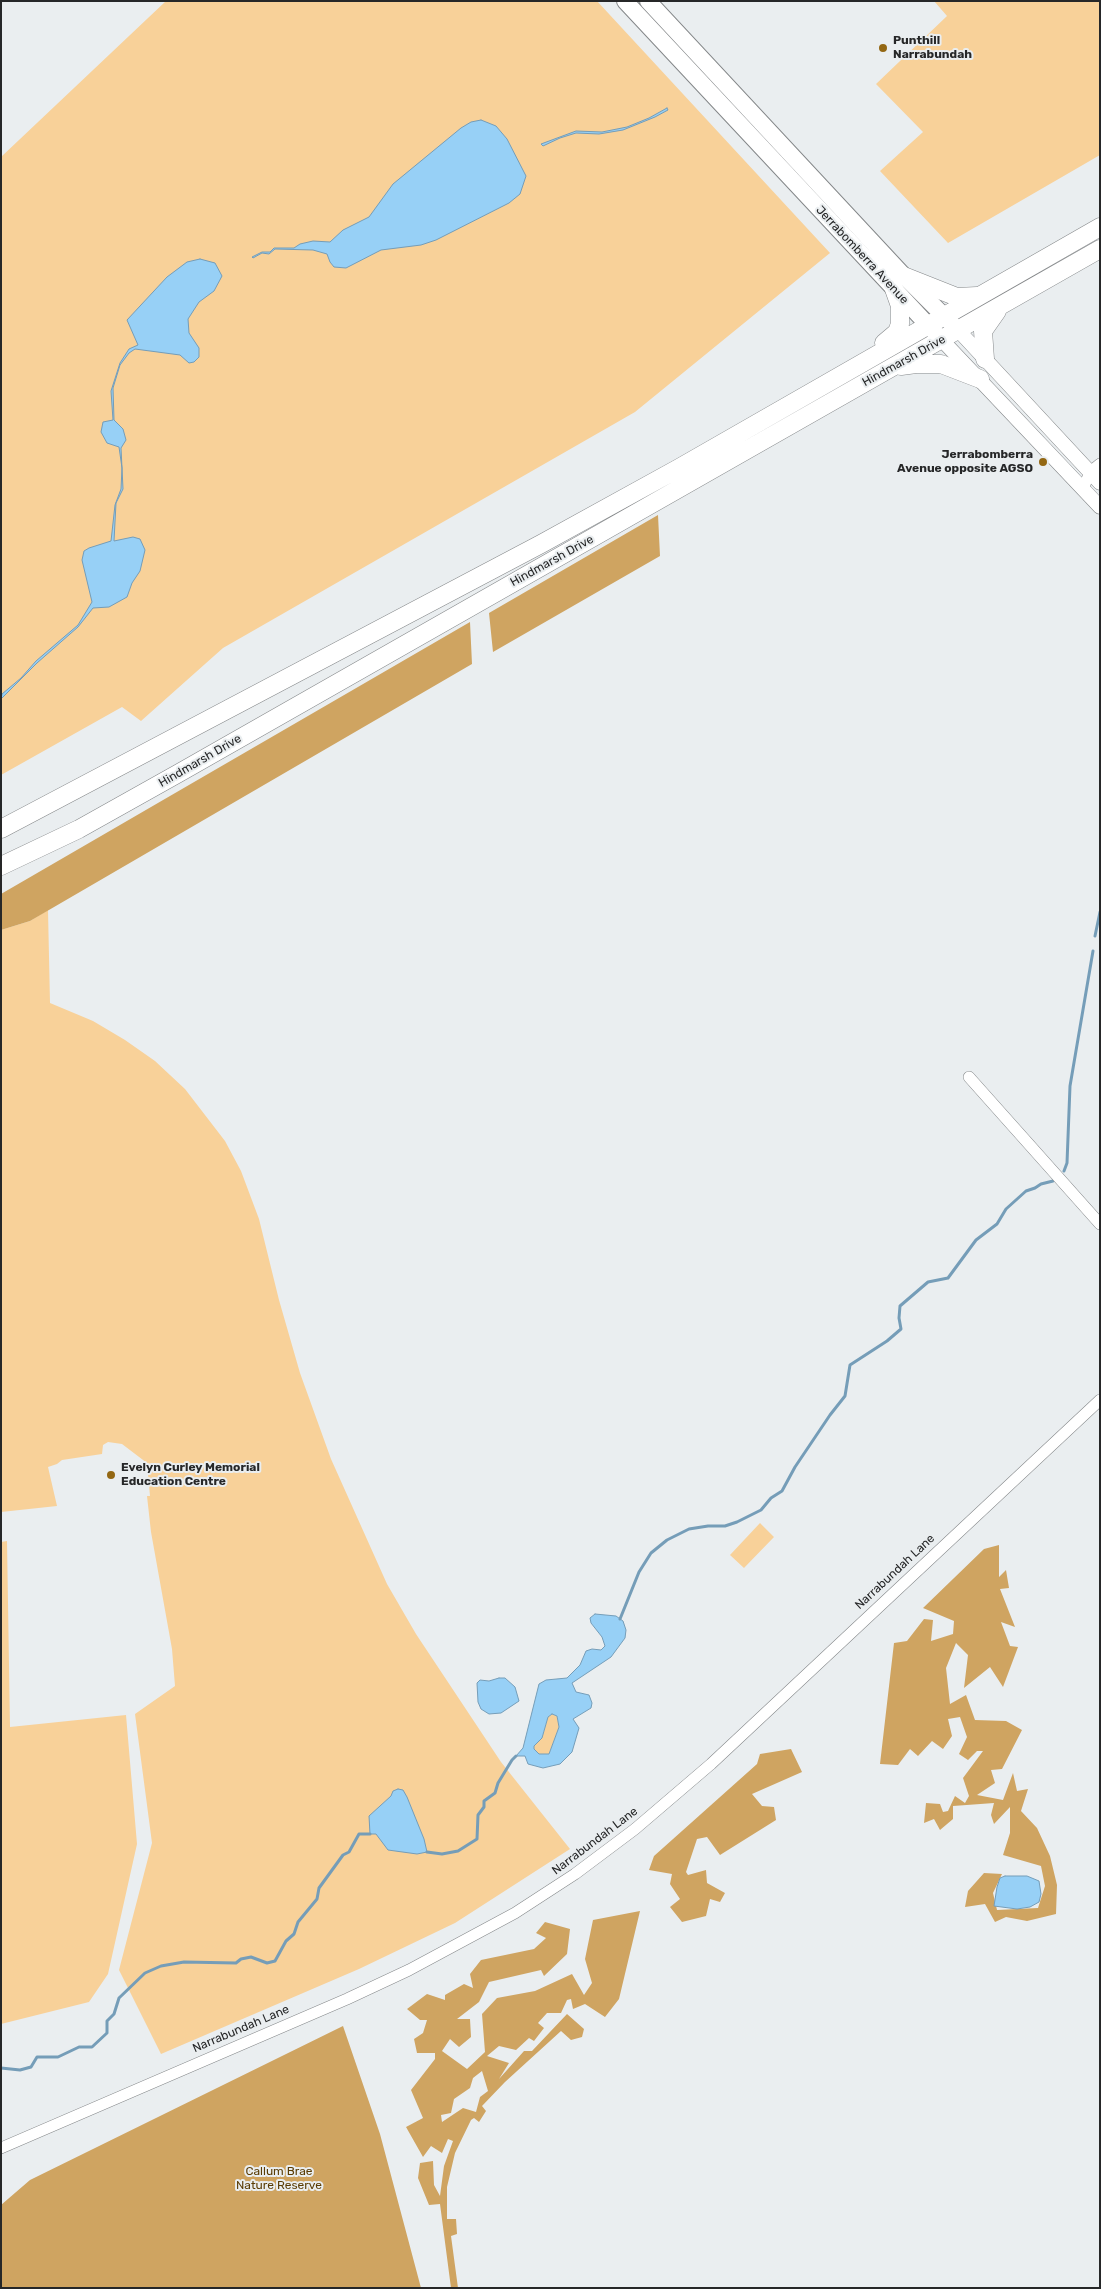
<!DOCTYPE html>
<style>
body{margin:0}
#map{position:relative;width:1101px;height:2289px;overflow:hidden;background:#eaeef0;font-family:Rubik,sans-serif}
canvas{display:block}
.frame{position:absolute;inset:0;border:2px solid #262728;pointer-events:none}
</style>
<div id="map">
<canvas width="1101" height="2289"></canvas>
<div class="frame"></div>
</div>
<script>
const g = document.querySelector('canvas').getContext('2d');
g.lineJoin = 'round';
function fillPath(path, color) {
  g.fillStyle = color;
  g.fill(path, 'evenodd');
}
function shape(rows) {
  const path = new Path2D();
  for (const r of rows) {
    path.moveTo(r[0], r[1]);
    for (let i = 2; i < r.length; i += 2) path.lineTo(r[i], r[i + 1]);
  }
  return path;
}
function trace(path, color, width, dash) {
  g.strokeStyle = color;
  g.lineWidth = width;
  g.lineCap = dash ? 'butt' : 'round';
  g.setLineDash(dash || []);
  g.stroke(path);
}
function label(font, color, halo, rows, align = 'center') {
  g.font = font + ' Rubik,sans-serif';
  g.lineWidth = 4;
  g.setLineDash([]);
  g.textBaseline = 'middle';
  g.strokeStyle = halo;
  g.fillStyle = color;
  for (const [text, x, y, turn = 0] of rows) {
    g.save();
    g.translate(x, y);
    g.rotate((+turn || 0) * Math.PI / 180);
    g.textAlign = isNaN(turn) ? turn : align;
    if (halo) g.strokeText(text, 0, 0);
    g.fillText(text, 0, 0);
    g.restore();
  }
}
fillPath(shape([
 [166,1,597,1,830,253,635,412,223,648,141,721,122,707,1,775,1,157],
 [934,1,1100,1,1100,155,948,243,880,171,923,132,876,84,947,16],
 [48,910,50,1003,93,1021,125,1040,155,1061,185,1089,225,1141,241,1171,259,1219,279,1300,300,1373,331,1459,387,1584,416,1634,501,1762,570,1849,455,1923,359,1969,161,2054,119,1970,152,1843,135,1714,175,1686,172,1649,151,1532,147,1496,150,1496,147,1463,122,1444,108,1442,103,1445,102,1454,62,1460,57,1464,48,1467,57,1506,1,1512,1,930,30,921],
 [760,1523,774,1537,744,1568,730,1555],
 [7,1541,10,1727,126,1715,137,1844,108,1974,89,2002,1,2024,1,1542],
 [552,1714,557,1716,559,1727,549,1754,539,1754,534,1749,534,1746,542,1738,548,1717]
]), '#f8d199');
fillPath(shape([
 [658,515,660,556,493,652,489,613],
 [470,622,472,664,30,921,1,930,1,894],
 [999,1545,999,1577,1006,1570,1009,1588,1000,1589,1015,1627,1001,1622,1010,1646,1018,1647,1003,1687,990,1667,964,1688,968,1655,956,1643,946,1668,950,1704,966,1695,975,1720,1006,1721,1022,1730,1002,1769,991,1770,995,1783,977,1795,1003,1800,1013,1773,1017,1791,1028,1789,1021,1811,1037,1828,1050,1856,1057,1885,1056,1914,1027,1921,1006,1917,995,1922,985,1904,965,1907,968,1891,984,1873,1002,1874,993,1893,997,1910,1038,1908,1045,1886,1041,1866,1003,1855,1010,1833,1010,1807,994,1824,991,1815,994,1803,953,1806,953,1819,940,1830,934,1819,924,1823,926,1803,940,1804,943,1812,948,1811,955,1796,965,1803,969,1796,963,1778,983,1751,977,1751,968,1760,959,1754,967,1737,960,1717,948,1719,952,1736,943,1749,932,1741,918,1756,910,1749,898,1765,880,1764,894,1643,907,1641,924,1619,933,1620,931,1641,953,1634,954,1621,923,1608,984,1549],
 [791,1749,802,1772,752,1794,762,1806,774,1807,776,1820,720,1855,707,1837,697,1839,686,1872,688,1875,706,1870,707,1883,725,1893,720,1902,710,1899,706,1916,682,1922,670,1907,680,1899,670,1884,672,1874,649,1870,654,1856,757,1764,760,1754],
 [640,1911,619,1999,605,2017,585,2004,573,2009,571,1999,567,2000,561,2013,547,2013,538,2023,544,2028,534,2041,529,2038,516,2050,499,2046,487,2056,509,2063,499,2079,524,2051,532,2051,567,2014,584,2029,582,2037,571,2040,561,2031,505,2082,482,2106,486,2111,479,2122,474,2118,471,2120,455,2153,447,2187,447,2219,456,2219,457,2234,451,2236,458,2288,451,2288,440,2204,429,2205,418,2178,420,2163,433,2161,434,2185,440,2196,444,2166,453,2141,448,2139,442,2153,431,2146,423,2157,406,2127,423,2118,411,2090,435,2059,435,2053,417,2053,414,2039,423,2033,427,2020,420,2020,407,2009,427,1994,445,2000,445,1995,464,1984,473,1988,470,1974,481,1960,534,1949,546,1938,536,1933,545,1922,570,1929,567,1954,544,1976,541,1970,489,1982,479,2002,457,2019,470,2019,471,2037,459,2047,450,2039,442,2051,467,2069,485,2052,482,2014,497,1998,535,1991,572,1974,584,1995,592,1983,585,1959,593,1920],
 [482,2071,488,2091,480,2097,476,2112,463,2108,442,2122,441,2115,451,2113,454,2099,470,2088,473,2078],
 [343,2026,380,2134,421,2288,1,2288,1,2205,30,2180]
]), '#cfa461');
const water = shape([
 [667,108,668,110,655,117,623,130,599,134,576,133,560,138,543,146,541,144,576,131,602,132,627,127,649,118,667,108],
 [481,120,496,126,507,139,526,176,520,194,509,203,436,240,421,245,381,250,346,268,334,267,330,262,327,254,313,250,275,249,269,254,262,253,253,258,252,257,262,252,270,252,274,248,294,248,300,244,313,241,330,242,343,230,369,217,393,184,461,128,471,122,481,120],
 [200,259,215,263,222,276,214,291,199,302,188,319,189,333,199,348,199,357,194,362,189,363,180,355,135,349,129,353,120,365,113,388,114,420,123,429,126,440,121,448,123,489,116,503,114,541,133,537,140,539,145,550,140,571,132,583,127,597,109,607,93,608,78,627,37,663,1,699,2,694,21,678,36,661,78,625,92,602,82,560,84,551,89,548,111,541,115,505,121,489,122,468,119,447,107,443,101,432,103,422,113,420,111,391,120,363,129,349,138,345,127,320,167,277,187,262,200,259],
 [595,1614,616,1616,623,1621,626,1630,625,1638,611,1657,572,1683,576,1692,589,1695,592,1703,591,1708,573,1719,579,1728,572,1752,560,1764,543,1768,528,1764,525,1756,516,1756,523,1748,539,1684,546,1680,567,1678,580,1665,586,1651,592,1649,601,1650,605,1646,602,1637,591,1623,590,1618,595,1614],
 [552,1714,557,1716,559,1727,549,1754,539,1754,534,1749,534,1746,542,1738,548,1717,552,1714],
 [499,1678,505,1678,515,1687,519,1701,501,1713,489,1714,481,1709,478,1702,477,1683,480,1680,489,1681,499,1678],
 [398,1789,403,1790,407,1797,424,1839,427,1852,417,1854,388,1850,376,1834,370,1834,369,1816,391,1796,393,1791,398,1789],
 [1005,1876,1027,1876,1039,1881,1041,1894,1039,1902,1030,1907,1017,1909,994,1906,997,1887,1000,1878,1005,1876]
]);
fillPath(water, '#97d0f6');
trace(water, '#759db8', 1);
trace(shape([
 [1095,936,1100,912],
 [1064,1171,1067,1163,1070,1086,1093,951],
 [620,1619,639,1572,651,1553,667,1540,689,1529,708,1526,725,1526,737,1522,761,1510,771,1498,782,1491,795,1467,830,1415,845,1396,850,1365,887,1341,901,1329,899,1318,900,1306,928,1282,948,1278,976,1240,997,1224,1006,1209,1026,1191,1035,1188,1041,1184,1053,1181],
 [427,1852,442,1854,458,1851,477,1839,478,1815,484,1807,484,1801,495,1793,498,1783,512,1760,516,1756],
 [1,2068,20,2070,31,2067,37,2057,58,2057,79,2047,92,2047,107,2033,107,2021,114,2014,119,1998,145,1973,161,1966,184,1962,236,1963,241,1959,251,1957,267,1963,275,1961,286,1941,294,1934,298,1922,317,1899,319,1888,343,1855,349,1852,359,1834,370,1834]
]), '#759db8', 3);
const minor = shape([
 [1083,489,1090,472,1100,464],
 [969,1077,1100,1224],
 [1,2148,347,1999,409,1970,515,1913,575,1874,635,1829,711,1764,1100,1400]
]);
const tertiary = shape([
 [958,330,1100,483],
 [941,339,1100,507]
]);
const secondary = shape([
 [625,1,941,339],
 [648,1,904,276,958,330]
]);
const primary = shape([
 [904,276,957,297,977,296],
 [884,343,897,332,900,324,900,306,894,289],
 [985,359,983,331,997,311],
 [901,366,916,364,941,364,980,379],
 [1,829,541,544,679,468,1100,227],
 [1,866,79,829,179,773,1100,249]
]);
trace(minor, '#848789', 12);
trace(tertiary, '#848789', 15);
trace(secondary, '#848789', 18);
trace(primary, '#848789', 19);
trace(minor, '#fff', 11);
trace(tertiary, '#fff', 14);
trace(secondary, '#fff', 16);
trace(primary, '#fff', 18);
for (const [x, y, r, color] of [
 [883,48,5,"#936713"],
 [1043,462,5,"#936713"],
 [111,1475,5,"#936713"]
]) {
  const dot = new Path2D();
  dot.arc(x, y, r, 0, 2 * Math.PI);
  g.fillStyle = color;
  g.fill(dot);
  trace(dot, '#eaeef0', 2);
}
label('bold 12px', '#262728', '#eaeef0', [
 ["Punthill",893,41],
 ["Narrabundah",893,55],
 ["Jerrabomberra",1033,455,"right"],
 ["Avenue opposite AGSO",1033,469,"right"],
 ["Evelyn Curley Memorial",121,1468],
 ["Education Centre",121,1482]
], 'left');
label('12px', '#262728', '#eaeef0', [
 ["Jerrabomberra Avenue",862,255,47],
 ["Hindmarsh Drive",904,361,-29],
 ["Hindmarsh Drive",552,561,-29],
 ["Hindmarsh Drive",200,761,-30],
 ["Narrabundah Lane",895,1572,-43],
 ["Narrabundah Lane",595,1841,-37],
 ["Narrabundah Lane",241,2029,-23]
]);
label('12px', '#5a3c04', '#eaeef0', [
 ["Callum Brae",279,2172],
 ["Nature Reserve",279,2186]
]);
</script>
